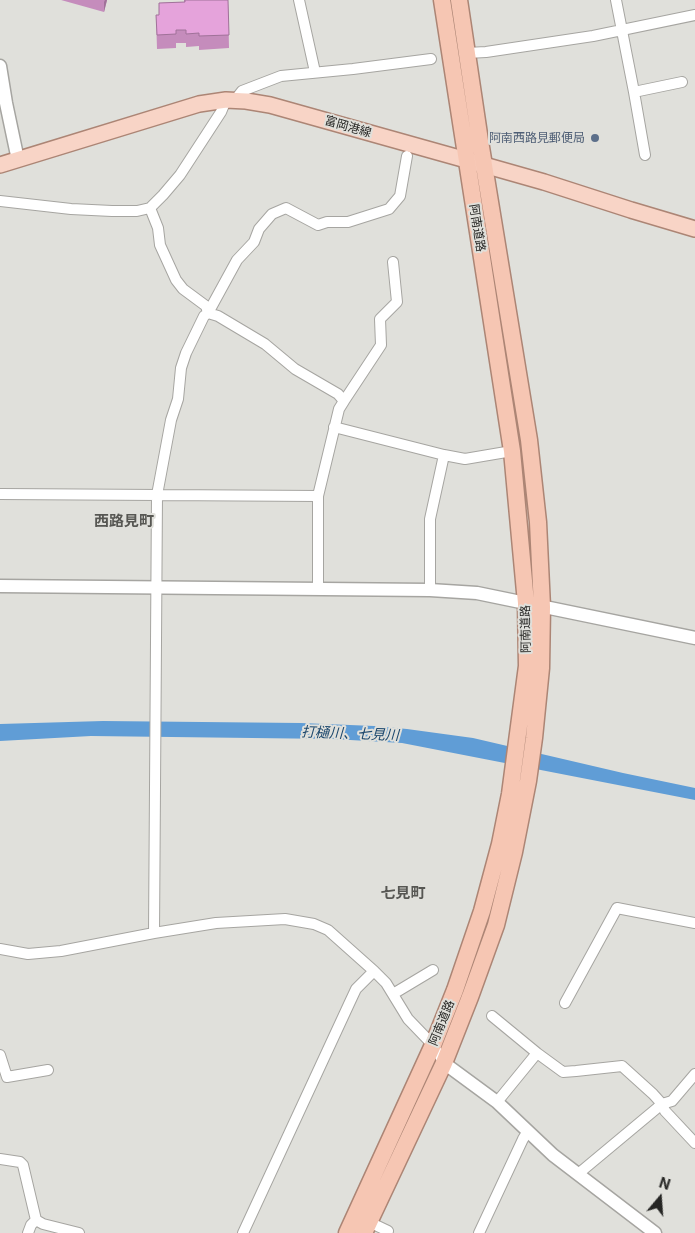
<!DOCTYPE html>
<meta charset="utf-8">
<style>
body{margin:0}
#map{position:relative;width:695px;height:1233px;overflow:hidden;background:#e0e0db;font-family:Inter,sans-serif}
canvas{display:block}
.north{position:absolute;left:635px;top:1173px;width:50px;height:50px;-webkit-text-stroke:4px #e0e0db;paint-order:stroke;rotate:18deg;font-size:14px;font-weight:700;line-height:20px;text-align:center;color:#262624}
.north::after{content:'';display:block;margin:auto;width:18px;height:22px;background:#262624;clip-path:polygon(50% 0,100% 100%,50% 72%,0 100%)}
</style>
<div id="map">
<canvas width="695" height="1233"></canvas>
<div class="north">N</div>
</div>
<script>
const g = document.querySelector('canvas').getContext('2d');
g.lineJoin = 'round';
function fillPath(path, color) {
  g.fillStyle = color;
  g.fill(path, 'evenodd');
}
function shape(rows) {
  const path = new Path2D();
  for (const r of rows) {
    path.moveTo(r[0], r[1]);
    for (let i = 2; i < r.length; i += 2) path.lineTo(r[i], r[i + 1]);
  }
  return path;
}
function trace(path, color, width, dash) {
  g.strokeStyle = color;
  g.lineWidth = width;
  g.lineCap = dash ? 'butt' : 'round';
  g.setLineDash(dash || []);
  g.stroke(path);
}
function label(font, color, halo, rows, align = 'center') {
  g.font = font + ' Inter,"Noto Sans JP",sans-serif';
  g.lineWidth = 4;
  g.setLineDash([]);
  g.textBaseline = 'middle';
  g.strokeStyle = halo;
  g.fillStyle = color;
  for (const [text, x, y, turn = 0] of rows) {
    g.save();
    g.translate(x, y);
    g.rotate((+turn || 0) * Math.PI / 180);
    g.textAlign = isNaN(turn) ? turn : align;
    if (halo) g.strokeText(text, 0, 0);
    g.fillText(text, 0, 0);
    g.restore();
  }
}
fillPath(shape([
 [103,721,301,723,374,726,407,729,473,738,623,773,695,788,695,800,402,743,333,739,91,736,0,741,0,724]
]), '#609dd6');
const minor = shape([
 [299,0,315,72],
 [616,0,634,92,645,155],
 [467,53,486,52,593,36,695,15],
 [634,92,682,82],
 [235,100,242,91,281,76,353,69,431,59],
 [0,201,71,209,112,211,137,211,150,208,163,195,180,175,221,112,226,100],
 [150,208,158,228,160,245,176,280,183,289,206,306,208,313],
 [208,313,218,316,265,344,295,369,338,394,344,401,339,409,318,496,318,589],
 [344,401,381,345,380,319,397,302,393,262],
 [334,427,444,455,465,459,512,451],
 [0,494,318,496],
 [430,590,430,519,444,455],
 [154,933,157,495,171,420,178,399,181,368,186,353,204,316,208,313,237,260,254,242,259,229,272,214,286,208,318,225,327,222,348,222,389,209,400,196,407,156],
 [0,949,28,954,61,951,154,933,216,923,285,919,314,924,328,930,374,971,386,983,408,1019,433,1045,444,1063],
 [393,994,433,970],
 [565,1003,617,908,622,909,695,923],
 [492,1016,537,1053,563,1072,576,1071,622,1066,653,1094,662,1104,665,1111,695,1143],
 [0,1055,7,1077,48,1070],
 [497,1102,537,1053],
 [0,1159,20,1162,23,1165,36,1220,31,1225,28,1233],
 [578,1174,662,1104,672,1101,695,1074],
 [36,1220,43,1224,79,1233],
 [369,1222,388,1231,387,1233],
 [243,1233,349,1004,356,989,374,971],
 [479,1233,523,1139,528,1131]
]);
const tertiary = shape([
 [0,66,6,103,18,160],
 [0,586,430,590,477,593,695,638],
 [444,1063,497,1102,553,1155,655,1233]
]);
const primary = shape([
 [0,165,199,104,226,100,246,101,270,105,477,163,544,182,631,210,695,229]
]);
const trunk = shape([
 [347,1233,433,1045,455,990,482,911,500,844,510,794,527,666,526,603,512,451,442,0],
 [364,1233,444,1063,470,997,496,925,514,852,528,781,534,738,541,668,542,607,538,522,529,440,480,141,459,0]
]);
trace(minor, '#a6a5a1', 12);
trace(tertiary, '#a6a5a1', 15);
trace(primary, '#ac8575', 18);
trace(trunk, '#ac8575', 19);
trace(minor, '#fff', 10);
trace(tertiary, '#fff', 12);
trace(primary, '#f8d4c6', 15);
trace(trunk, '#f6c6b3', 16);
fillPath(shape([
 [61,0,107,0,104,12],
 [184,0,228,0,229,48,199,50,199,46,186,47,186,43,176,43,176,48,157,49,156,15,159,15,159,3,184,2]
]), '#c58cbc');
fillPath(shape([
 [105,0,107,0,104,12,104,2]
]), '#a07299');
const building = shape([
 [185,0,228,0,229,35,199,36,199,33,186,34,186,30,176,30,176,34,157,35,156,15,159,15,159,3,185,2,185,0]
]);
fillPath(building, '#e5a3db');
trace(building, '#a07299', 1);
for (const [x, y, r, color] of [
 [595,138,5,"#5c6f8a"]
]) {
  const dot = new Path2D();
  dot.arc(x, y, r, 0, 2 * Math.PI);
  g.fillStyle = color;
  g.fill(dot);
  trace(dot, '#e0e0db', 2);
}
label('12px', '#262624', '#e0e0db', [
 ["富岡港線",348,127,16],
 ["阿南道路",477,228,81],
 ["阿南道路",526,629,-91],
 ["阿南道路",442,1023,-68]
]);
label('12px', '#4e5e75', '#e0e0db', [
 ["阿南西路見郵便局",585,138]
], 'right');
label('italic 14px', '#1b476d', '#e0e0db', [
 ["打樋川、七見川",350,734,2]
]);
label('bold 15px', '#575753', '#e0e0db', [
 ["西路見町",124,521],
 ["七見町",403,893]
]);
</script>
